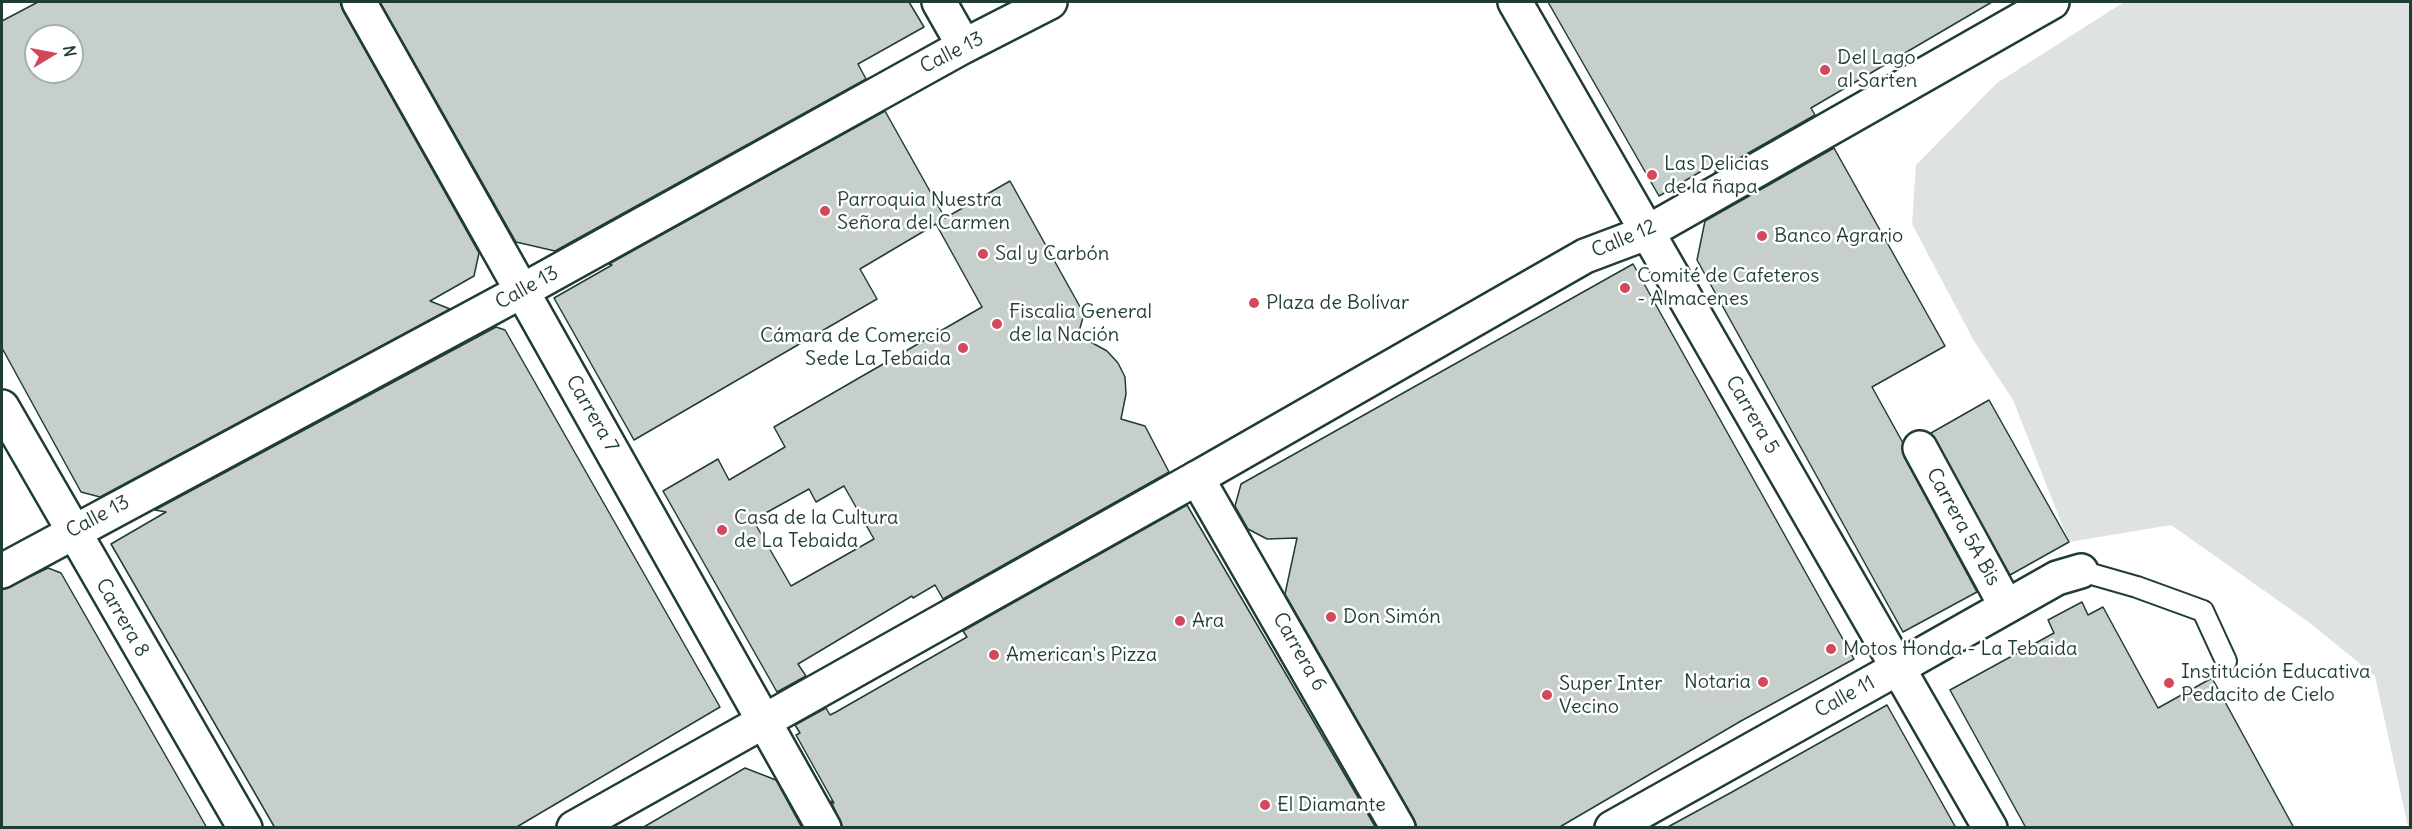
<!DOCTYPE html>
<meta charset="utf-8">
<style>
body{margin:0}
#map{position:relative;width:2412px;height:829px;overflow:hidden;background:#fff;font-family:Delius,sans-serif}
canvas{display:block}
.frame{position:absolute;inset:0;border:3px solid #1f3d34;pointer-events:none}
.north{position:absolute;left:24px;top:24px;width:60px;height:60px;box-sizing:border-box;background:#fff;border:2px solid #a5b1ae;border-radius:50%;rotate:80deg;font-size:16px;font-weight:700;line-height:24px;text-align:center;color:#1f3d34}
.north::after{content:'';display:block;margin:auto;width:21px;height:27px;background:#d1495b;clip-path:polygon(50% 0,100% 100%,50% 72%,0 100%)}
</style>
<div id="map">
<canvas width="2412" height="829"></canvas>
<div class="frame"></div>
<div class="north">N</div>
</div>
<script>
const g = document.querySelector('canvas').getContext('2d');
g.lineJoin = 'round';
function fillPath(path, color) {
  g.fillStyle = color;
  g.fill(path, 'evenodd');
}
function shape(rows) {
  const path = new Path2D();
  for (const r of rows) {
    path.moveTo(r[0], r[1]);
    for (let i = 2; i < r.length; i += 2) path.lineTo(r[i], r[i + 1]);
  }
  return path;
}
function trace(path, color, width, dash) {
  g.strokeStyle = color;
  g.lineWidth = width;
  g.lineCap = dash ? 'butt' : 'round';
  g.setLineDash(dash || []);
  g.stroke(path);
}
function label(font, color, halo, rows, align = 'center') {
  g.font = font + ' Delius,sans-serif';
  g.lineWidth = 5;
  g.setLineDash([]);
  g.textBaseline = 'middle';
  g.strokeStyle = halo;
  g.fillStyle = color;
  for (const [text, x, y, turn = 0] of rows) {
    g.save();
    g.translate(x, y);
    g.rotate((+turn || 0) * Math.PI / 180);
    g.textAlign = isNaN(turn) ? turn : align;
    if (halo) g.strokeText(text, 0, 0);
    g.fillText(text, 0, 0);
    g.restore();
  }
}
fillPath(shape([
 [2124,2,2410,2,2410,827,2408,827,2375,676,2310,623,2171,525,2069,542,2013,400,1974,341,1912,224,1916,165,1997,83]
]), '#dee3e2');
const building = shape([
 [38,2,340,2,343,11,479,253,474,276,430,301,450,309,100,497,81,492,2,348,2,21,38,2],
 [36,36,72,36,72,72,36,72,36,36],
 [380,2,909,2,924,27,858,64,866,79,555,251,516,242,380,2],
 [1548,2,1992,2,1811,108,1815,115,1715,172,1717,162,1659,196,1548,2],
 [885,111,945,218,1010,181,1084,314,1078,335,1107,351,1118,363,1125,377,1126,394,1121,419,1145,426,1169,472,943,599,935,585,913,598,912,596,798,664,806,676,777,692,663,491,718,459,729,480,785,447,774,427,982,307,936,224,860,269,877,299,634,440,554,298,612,265,609,264,885,111],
 [844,486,874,539,791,586,753,520,809,489,816,502,844,486],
 [1834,148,1945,346,1872,387,1903,443,1904,457,1977,592,1903,632,1697,260,1705,221,1834,148],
 [1633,264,1854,659,1741,721,1558,828,1417,828,1414,819,1285,594,1297,538,1267,539,1248,529,1235,506,1241,484,1633,264],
 [496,327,505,330,720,707,515,828,275,828,111,544,166,512,155,510,496,327],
 [1989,400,2069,542,2010,575,1931,433,1989,400],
 [1187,505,1376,828,843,828,831,801,834,803,796,735,800,733,795,725,826,708,830,715,836,712,967,637,963,631,1187,505],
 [48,568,61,573,207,828,2,828,2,590,48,568],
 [2082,602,2088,615,2103,607,2158,708,2212,678,2294,828,2026,828,1950,690,2054,633,2048,620,2082,602],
 [1887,705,1956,828,1666,828,1732,792,1887,705],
 [745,768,776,780,802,828,642,828,745,768]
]);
fillPath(building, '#c7cfcc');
trace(building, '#1f3d34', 1.5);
const lane = shape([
 [2081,571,2137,587,2203,611,2226,661]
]);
const street = shape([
 [359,2,522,291],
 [939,2,964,46],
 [2,407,245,828],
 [1920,448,2006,606],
 [1896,669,2057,578,2081,571],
 [574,828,1197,478]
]);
const secondary = shape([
 [1515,2,1990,828],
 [522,291,824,828],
 [2,571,522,291,964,46,1050,2],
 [1398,828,1197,478,1585,256,1646,233,2052,2],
 [1612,828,1896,669]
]);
trace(lane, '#1f3d34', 24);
trace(street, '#1f3d34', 38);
trace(secondary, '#1f3d34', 38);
trace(lane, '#fff', 20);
trace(street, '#fff', 33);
trace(secondary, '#fff', 33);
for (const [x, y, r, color] of [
 [1825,70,6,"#d1495b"],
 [1652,175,6,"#d1495b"],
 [825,211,6,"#d1495b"],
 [1762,236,6,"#d1495b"],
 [983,254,6,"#d1495b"],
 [1625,288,6,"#d1495b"],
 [1254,303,6,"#d1495b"],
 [997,324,6,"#d1495b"],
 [963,348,6,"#d1495b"],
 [722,530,6,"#d1495b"],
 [1331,617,6,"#d1495b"],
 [1180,621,6,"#d1495b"],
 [1831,649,6,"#d1495b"],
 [994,655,6,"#d1495b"],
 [1763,682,6,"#d1495b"],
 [2169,683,6,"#d1495b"],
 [1547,695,6,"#d1495b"],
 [1265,805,6,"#d1495b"]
]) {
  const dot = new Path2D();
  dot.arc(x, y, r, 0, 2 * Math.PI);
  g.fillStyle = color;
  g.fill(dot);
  trace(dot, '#fff', 2);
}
label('20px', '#1f3d34', '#fff', [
 ["Calle 13",952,53,-27],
 ["Calle 12",1624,239,-23],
 ["Calle 13",527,288,-29],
 ["Carrera 7",592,414,60],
 ["Carrera 5",1752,415,60],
 ["Calle 13",98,517,-28],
 ["Carrera 5A Bis",1963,527,61],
 ["Carrera 8",122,618,60],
 ["Carrera 6",1299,652,60],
 ["Calle 11",1845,697,-29]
]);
label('20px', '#1f3d34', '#fff', [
 ["Del Lago",1837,58],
 ["al Sarten",1837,81],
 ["Las Delicias",1664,164],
 ["de la ñapa",1664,187],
 ["Parroquia Nuestra",837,200],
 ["Señora del Carmen",837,223],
 ["Banco Agrario",1774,236],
 ["Sal y Carbón",995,254],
 ["Comité de Cafeteros",1637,276],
 ["- Almacenes",1637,299],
 ["Plaza de Bolívar",1266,303],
 ["Fiscalia General",1009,312],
 ["de la Nación",1009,335],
 ["Cámara de Comercio",951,336,"right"],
 ["Sede La Tebaida",951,359,"right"],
 ["Casa de la Cultura",734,518],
 ["de La Tebaida",734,541],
 ["Don Simón",1343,617],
 ["Ara",1192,621],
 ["Motos Honda - La Tebaida",1843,649],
 ["American's Pizza",1006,655],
 ["Institución Educativa",2181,672],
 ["Pedacito de Cielo",2181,695],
 ["Notaria",1751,682,"right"],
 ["Super Inter",1559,684],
 ["Vecino",1559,707],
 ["El Diamante",1277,805]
], 'left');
</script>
